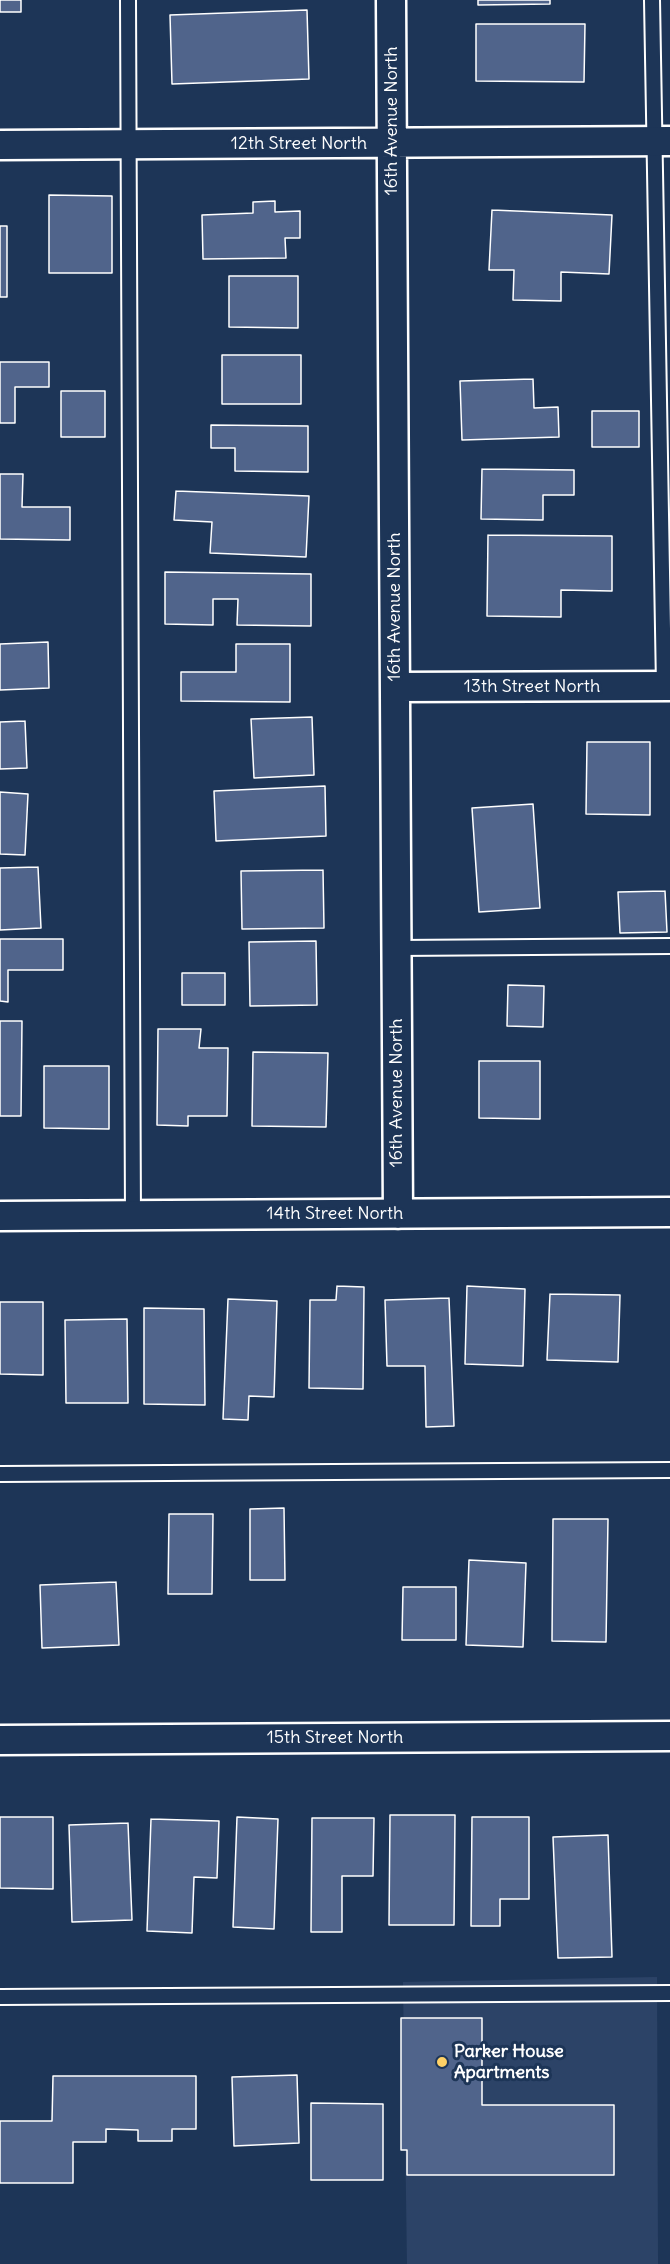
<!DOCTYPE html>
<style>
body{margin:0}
canvas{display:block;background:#1d3557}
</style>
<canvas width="670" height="2264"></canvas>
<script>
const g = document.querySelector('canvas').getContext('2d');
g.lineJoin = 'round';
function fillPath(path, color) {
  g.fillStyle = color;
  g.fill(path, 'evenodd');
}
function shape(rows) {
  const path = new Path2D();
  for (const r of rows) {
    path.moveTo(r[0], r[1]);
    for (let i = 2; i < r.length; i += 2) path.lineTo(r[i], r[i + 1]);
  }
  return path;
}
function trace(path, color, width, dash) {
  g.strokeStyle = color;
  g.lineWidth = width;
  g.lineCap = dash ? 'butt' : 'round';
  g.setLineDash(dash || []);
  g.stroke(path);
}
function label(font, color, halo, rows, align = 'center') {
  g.font = font + ' Delius,sans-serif';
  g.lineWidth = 6;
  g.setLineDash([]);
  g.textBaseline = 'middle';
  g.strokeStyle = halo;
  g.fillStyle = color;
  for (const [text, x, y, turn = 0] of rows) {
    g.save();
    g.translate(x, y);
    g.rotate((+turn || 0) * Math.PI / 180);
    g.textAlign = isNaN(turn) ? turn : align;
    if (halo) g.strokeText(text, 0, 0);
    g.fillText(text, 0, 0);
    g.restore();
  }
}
fillPath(shape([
 [657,1977,658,2264,407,2264,403,1982]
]), '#2c4367');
const building = shape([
 [0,0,21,0,21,12,0,12,0,0],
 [478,0,550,0,550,4,478,5,478,0],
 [307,10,309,79,172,84,170,15,307,10],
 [476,24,585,24,584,82,476,81,476,24],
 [49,195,112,196,112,273,49,273,49,195],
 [275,201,275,212,300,211,300,238,285,238,286,258,203,259,202,215,253,213,253,202,275,201],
 [492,210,612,215,609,274,561,272,561,301,513,300,514,270,489,270,492,210],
 [0,226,7,226,7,297,0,297,0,226],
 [229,276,298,276,298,328,229,327,229,276],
 [222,355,301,355,301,404,222,404,222,355],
 [0,362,49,362,49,387,15,387,15,423,0,423,0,362],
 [533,379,534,408,558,407,559,437,462,440,460,381,533,379],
 [61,391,105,391,105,437,61,437,61,391],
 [592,411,639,411,639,447,592,447,592,411],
 [211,425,308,426,308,472,235,471,235,448,211,448,211,425],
 [482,469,574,470,574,495,543,495,543,520,481,519,482,469],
 [0,474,23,474,22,507,70,507,70,540,0,539,0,474],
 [176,491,309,496,306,557,210,553,212,522,174,520,176,491],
 [488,535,612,536,612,591,561,590,561,617,487,616,488,535],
 [165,572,311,574,311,626,237,625,238,599,213,599,213,625,165,624,165,572],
 [48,642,49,688,0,690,0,644,48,642],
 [236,644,290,644,290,702,181,701,181,672,236,672,236,644],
 [312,717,314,775,254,778,251,719,312,717],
 [25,721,27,768,0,769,0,722,25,721],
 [587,742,650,742,650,815,586,814,587,742],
 [325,786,326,836,216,841,214,791,325,786],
 [0,792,28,794,25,855,0,854,0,792],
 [533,804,540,908,479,912,472,808,533,804],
 [38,867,41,928,0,930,0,868,38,867],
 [323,870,324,928,242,929,241,871,323,870],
 [665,891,667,932,620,933,618,892,665,891],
 [0,939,63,939,63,970,8,970,8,1002,0,1001,0,939],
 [316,941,317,1005,250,1006,249,942,316,941],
 [182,973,225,973,225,1005,182,1005,182,973],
 [508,985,544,986,543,1027,507,1026,508,985],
 [0,1021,22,1021,21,1116,0,1116,0,1021],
 [158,1029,201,1029,199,1048,228,1048,227,1116,188,1116,188,1126,157,1125,158,1029],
 [253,1052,328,1053,326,1127,252,1126,253,1052],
 [479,1061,540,1061,540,1119,479,1118,479,1061],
 [44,1066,109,1066,109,1129,44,1128,44,1066],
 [337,1286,364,1287,363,1389,309,1388,310,1300,336,1300,337,1286],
 [467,1286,525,1289,523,1366,465,1364,467,1286],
 [550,1294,620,1295,618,1362,547,1360,550,1294],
 [449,1298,454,1426,426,1427,425,1366,387,1366,385,1300,449,1298],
 [228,1299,277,1301,274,1397,249,1396,248,1420,223,1419,228,1299],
 [0,1302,43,1302,43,1375,0,1374,0,1302],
 [144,1308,204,1309,205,1405,144,1404,144,1308],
 [127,1319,128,1403,66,1403,65,1320,127,1319],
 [284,1508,285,1580,250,1580,250,1509,284,1508],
 [169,1514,213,1514,212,1594,168,1594,169,1514],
 [553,1519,608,1519,606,1642,552,1641,553,1519],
 [469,1560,526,1563,523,1647,466,1645,469,1560],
 [116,1582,119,1645,42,1648,40,1585,116,1582],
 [403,1587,456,1587,456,1640,402,1640,403,1587],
 [390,1815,455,1815,454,1925,389,1925,390,1815],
 [0,1817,53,1817,53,1889,0,1888,0,1817],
 [237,1817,278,1819,274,1929,233,1927,237,1817],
 [472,1817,529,1817,529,1899,500,1899,500,1926,471,1926,472,1817],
 [312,1818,374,1818,373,1876,342,1876,342,1932,311,1932,312,1818],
 [151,1819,219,1821,217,1878,194,1877,192,1933,147,1931,151,1819],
 [128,1823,132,1920,72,1922,69,1825,128,1823],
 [608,1835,612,1957,558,1958,553,1837,608,1835],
 [401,2018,482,2018,482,2105,614,2105,614,2175,407,2175,407,2150,401,2150,401,2018],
 [297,2075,299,2143,234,2146,232,2077,297,2075],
 [53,2076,196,2076,196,2129,172,2129,172,2141,138,2141,138,2130,106,2129,106,2142,73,2142,73,2183,0,2183,0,2121,52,2121,53,2076],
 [311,2103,383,2104,383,2180,311,2180,311,2103]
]);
fillPath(building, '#50648b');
trace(building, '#fff', 1.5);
const service = shape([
 [128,0,133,1215],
 [652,0,664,686],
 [397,948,670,946],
 [0,1474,670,1470],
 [0,1997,670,1993]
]);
const minor = shape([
 [391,0,398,1214],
 [0,145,670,141],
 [395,687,670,686],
 [0,1216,670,1212],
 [0,1740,670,1736]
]);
trace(service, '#fff', 18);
trace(minor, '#fff', 33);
trace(service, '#1d3557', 14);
trace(minor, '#1d3557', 28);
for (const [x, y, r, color] of [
 [442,2062,6,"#ffd166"]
]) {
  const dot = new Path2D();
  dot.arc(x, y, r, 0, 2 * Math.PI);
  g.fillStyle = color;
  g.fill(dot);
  trace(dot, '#1d3557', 2);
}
label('18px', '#fff', '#1d3557', [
 ["16th Avenue North",392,121,-90],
 ["12th Street North",299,144],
 ["16th Avenue North",395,607,-90],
 ["13th Street North",532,687],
 ["16th Avenue North",397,1093,-90],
 ["14th Street North",335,1214],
 ["15th Street North",335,1738]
]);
label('bold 18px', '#fff', '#1d3557', [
 ["Parker House",454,2052],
 ["Apartments",454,2073]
], 'left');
</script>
